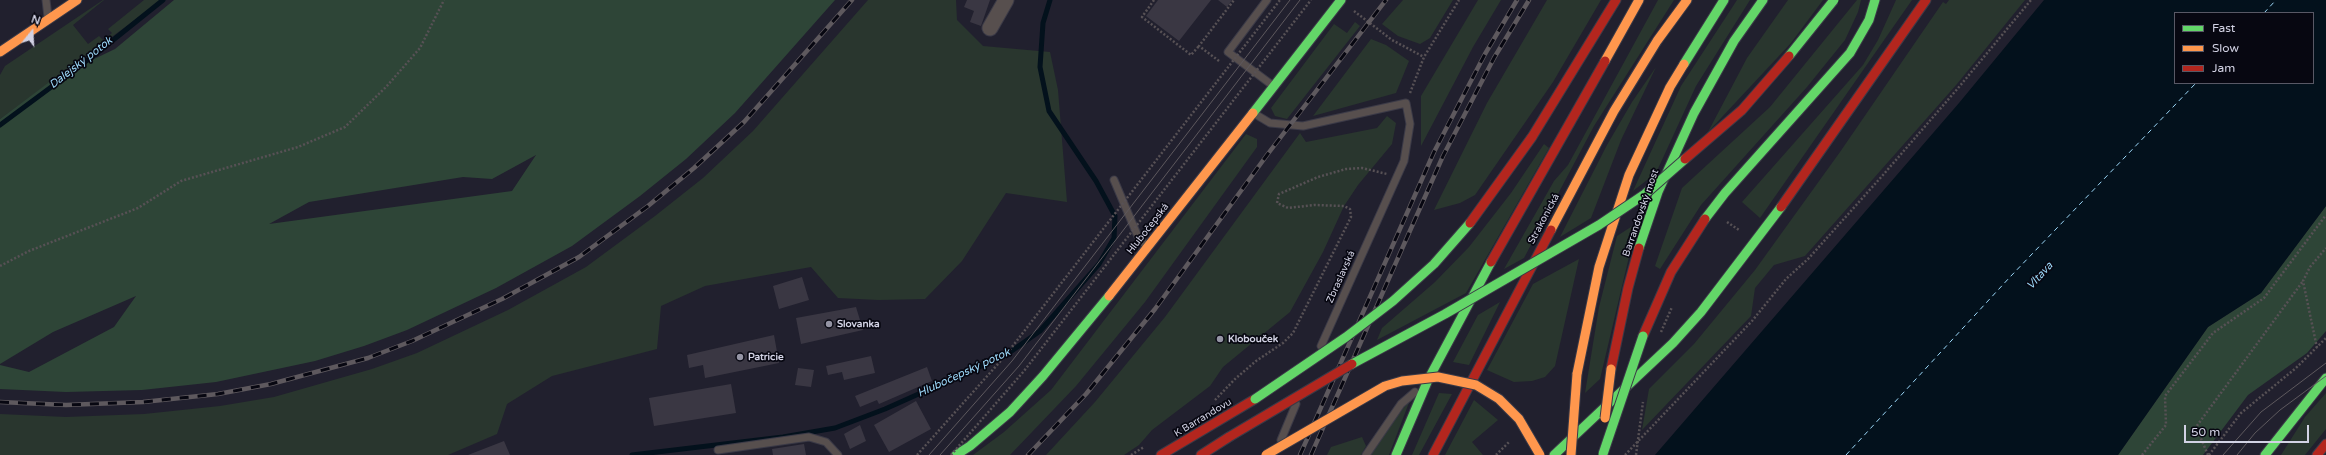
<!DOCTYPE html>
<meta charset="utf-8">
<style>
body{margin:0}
#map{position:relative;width:2326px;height:455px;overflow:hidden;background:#21202e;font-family:"Varela Round",sans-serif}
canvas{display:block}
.legend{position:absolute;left:2174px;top:12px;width:140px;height:72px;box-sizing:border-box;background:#070711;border:1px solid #585865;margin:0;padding:5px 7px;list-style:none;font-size:12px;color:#d2d2e4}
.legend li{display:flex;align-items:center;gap:8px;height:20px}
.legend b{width:20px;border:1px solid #585865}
.north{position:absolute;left:12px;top:12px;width:40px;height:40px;-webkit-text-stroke:3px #070711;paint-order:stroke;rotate:18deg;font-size:11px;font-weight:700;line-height:16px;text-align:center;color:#d2d2e4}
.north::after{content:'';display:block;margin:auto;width:14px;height:18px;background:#d2d2e4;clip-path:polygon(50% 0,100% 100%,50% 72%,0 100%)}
.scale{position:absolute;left:2184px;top:425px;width:125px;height:18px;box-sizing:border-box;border:2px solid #d2d2e4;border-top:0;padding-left:5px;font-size:12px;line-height:14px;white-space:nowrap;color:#d2d2e4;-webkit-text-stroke:3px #070711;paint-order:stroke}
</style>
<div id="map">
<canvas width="2326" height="455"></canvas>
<ul class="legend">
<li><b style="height:5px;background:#63d668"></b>Fast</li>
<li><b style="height:5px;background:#ff974d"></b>Slow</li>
<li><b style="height:5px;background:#b3261e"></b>Jam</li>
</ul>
<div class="north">N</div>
<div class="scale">50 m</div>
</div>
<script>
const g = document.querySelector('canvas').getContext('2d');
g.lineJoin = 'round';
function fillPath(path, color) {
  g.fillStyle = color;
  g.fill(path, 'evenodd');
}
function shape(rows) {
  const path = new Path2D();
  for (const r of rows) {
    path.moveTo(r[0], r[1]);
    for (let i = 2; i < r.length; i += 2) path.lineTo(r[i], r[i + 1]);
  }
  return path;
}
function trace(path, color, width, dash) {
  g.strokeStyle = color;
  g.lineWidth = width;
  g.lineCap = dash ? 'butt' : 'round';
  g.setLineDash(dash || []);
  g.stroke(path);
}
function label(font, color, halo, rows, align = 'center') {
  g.font = font + ' "Varela Round",sans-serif';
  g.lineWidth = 3.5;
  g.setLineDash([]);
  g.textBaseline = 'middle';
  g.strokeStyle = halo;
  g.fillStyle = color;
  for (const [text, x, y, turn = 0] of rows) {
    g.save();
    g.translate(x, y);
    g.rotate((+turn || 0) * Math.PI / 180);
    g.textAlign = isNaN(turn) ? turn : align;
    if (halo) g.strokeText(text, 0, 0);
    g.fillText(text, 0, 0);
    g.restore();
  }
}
fillPath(shape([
 [103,0,104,0,73,25,88,44,99,36,103,40,112,33,108,29,144,0,162,0,0,119,0,75,5,66],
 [868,0,956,0,957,20,983,46,1050,52,1058,90,1067,202,1006,193,962,261,925,299,879,300,838,298,811,267,705,286,661,306,657,349,552,376,507,404,497,434,448,455,0,455,0,414,66,417,144,414,220,406,274,397,372,369,417,353,508,310,586,267,655,216,703,178,753,131],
 [1403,0,1453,0,1430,38,1420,44,1398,36,1382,24],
 [1478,0,1501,0,1473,47,1421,146,1421,96],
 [1547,0,1601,0,1553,82,1475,195,1460,203,1434,210,1487,103],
 [1658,0,1674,0,1594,126,1524,258,1504,269,1554,181,1568,165],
 [1737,0,1750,0,1696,86,1656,173,1633,191,1681,86],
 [1788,0,1823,0,1791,43,1708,132,1747,58],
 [1857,0,1861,0,1858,12,1845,40,1807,87,1701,205,1660,269,1655,266,1682,188,1770,107],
 [1896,0,1912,0,1760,218,1742,202,1863,65,1878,40],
 [1949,0,2025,0,1957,84,1805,256,1774,265,1755,288,1751,316,1642,430,1649,389,1694,344,1755,270,1840,152,1943,2,1946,4],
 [1355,22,1360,26,1287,119,1275,116,1271,108,1334,24,1347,33],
 [1371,39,1386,45,1409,61,1396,93,1313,116],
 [1656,67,1621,140,1591,218,1560,237,1607,145,1632,102],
 [1387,116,1396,123,1392,144,1358,185,1344,206,1323,252,1290,312,1223,367,1210,386,1152,430,1139,445,1124,455,1046,455,1095,402,1165,317,1300,133,1306,142,1377,128],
 [1246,134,1257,139,1257,147,1145,302,1076,386,1010,455,973,455,1004,432,1051,390],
 [1544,144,1549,148,1466,293,1377,340,1382,328,1435,282,1469,247,1511,193],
 [1637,223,1600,379,1585,393,1599,307,1617,236],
 [1579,259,1555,366,1545,377,1532,381,1514,382,1487,370,1533,284],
 [1500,302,1469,365,1453,362,1478,315],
 [1439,393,1452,394,1419,455,1412,455],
 [2326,393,2326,429,2305,455,2281,455,2305,417],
 [1410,400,1389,455,1371,455,1389,426],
 [1474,400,1498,420,1472,442,1483,455,1445,455],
 [1362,437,1366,446,1361,455,1327,455,1331,447]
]), '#29362e');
fillPath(shape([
 [174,0,835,0,735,113,686,159,640,196,572,246,496,288,407,330,364,346,315,361,216,382,142,390,66,392,0,389,0,365,29,372,114,327,136,296,53,332,0,364,0,119,84,56,92,60,115,49],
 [536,155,512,191,269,224,309,202,463,177,492,179],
 [2326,206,2326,331,2307,353,2248,395,2203,455,2118,455,2208,327,2261,293]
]), '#2e4537');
fillPath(shape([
 [2044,0,2326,0,2326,206,2261,293,2208,327,2118,455,1655,455,1959,103],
 [2175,13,2313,13,2313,83,2175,83]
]), '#03111c');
trace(shape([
 [0,125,97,53,163,0],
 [632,455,783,437,835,428,885,409,1006,355,1040,331,1099,264,1114,238,1115,216,1096,181,1049,111,1040,67,1043,23,1050,0]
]), '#03111c', 5);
trace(shape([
 [2264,13,2276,0],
 [1846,455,2010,277,2196,83]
]), '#9cd8f9', 1, [5, 4]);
fillPath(shape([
 [967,0,990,0,981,26,970,22,974,11,964,7],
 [1158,0,1211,0,1179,41,1146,16],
 [1218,0,1232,0,1227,7],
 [802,277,809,300,779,309,773,286],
 [856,307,863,330,801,344,796,318],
 [774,335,779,363,705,378,703,365,689,368,687,355],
 [871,356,875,373,844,380,842,372,828,375,826,366],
 [927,367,932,381,879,404,877,400,860,407,855,396],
 [798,368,814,370,811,387,795,385],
 [731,384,736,413,654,426,649,398],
 [916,401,931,429,889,452,874,425],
 [860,425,866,441,850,449,844,434],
 [504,441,510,455,468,455],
 [804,444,806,455,773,455,772,449]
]), '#3a3743');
const lane = shape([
 [46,0,48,17],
 [1267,0,1228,52,1272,85],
 [1255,114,1270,123,1303,126,1406,103,1410,124,1404,161,1321,346],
 [1114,180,1139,239,1146,245],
 [1281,440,1296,404],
 [718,450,809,437,826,442,838,455],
 [1366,455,1401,404,1415,392]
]);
const street = shape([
 [990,28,1006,0]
]);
const fast = shape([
 [1684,64,1724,0],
 [1253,113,1341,0],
 [1705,219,1725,193,1850,53,1869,20,1875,0],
 [1639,248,1658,192,1694,113,1734,41,1763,0],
 [956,455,970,446,1010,412,1043,376,1109,296],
 [1396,455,1428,380,1491,262],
 [1554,455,1673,343,1701,312,1781,207],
 [2265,455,2326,378]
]);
const slow = shape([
 [0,52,77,0],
 [1605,61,1639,0],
 [1551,230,1614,111,1657,41,1687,0],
 [1109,296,1253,113],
 [1577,374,1599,267,1629,175,1670,87,1684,64]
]);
const jam = shape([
 [1532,137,1616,0],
 [1781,207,1926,0],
 [1491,262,1605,61],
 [1643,336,1671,272,1705,219],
 [1611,369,1628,288,1639,248],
 [1161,455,1255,399],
 [1201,455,1229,437],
 [1433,455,1551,230],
 [2317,455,2326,444]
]);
trace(lane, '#3b3a47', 9);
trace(street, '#3b3a47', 17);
trace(fast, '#3b3a47', 11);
trace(slow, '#3b3a47', 11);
trace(jam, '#3b3a47', 11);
trace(shape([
 [1154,0,1142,17,1191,55,1199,46],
 [1354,11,1392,40,1424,57],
 [1219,61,1199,46,1234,0],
 [1410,93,1424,57,1459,0],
 [1727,222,1739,230],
 [0,266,29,251,138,208,181,181,298,147,345,127,386,87,420,48,444,0],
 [2317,348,2303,281,2310,267,2326,248],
 [1215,400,1235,379,1256,361,1283,343,1293,333,1351,217,1350,209,1344,206,1314,205,1288,208,1277,203,1279,194,1318,177,1346,169,1362,168,1387,174],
 [1131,455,1144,447],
 [1496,455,1510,441],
 [1625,455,1752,321,1786,279,1809,258,1883,175,1959,87,2031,0],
 [2142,455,2166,425,2165,396,2213,333,2264,298,2326,215],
 [2208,455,2196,427,2303,281],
 [2209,455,2241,413,2296,368,2326,338]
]), '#575155', 2.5, [2, 2]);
trace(lane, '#574f4e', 7);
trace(street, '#574f4e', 15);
trace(fast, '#63d668', 9);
trace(slow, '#ff974d', 9);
trace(jam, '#b3261e', 9);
trace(shape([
 [929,455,1012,361,1290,0],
 [940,455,1019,366,1300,0],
 [2223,455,2261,412,2326,363],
 [2237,455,2255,433,2280,410,2326,376]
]), '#5e595e', 1);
const rail = shape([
 [0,402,66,405,143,402,218,394,271,384,368,358,412,341,502,299,579,257,648,206,694,168,744,122,852,0],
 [1028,455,1086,394,1155,309,1267,155,1386,0],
 [1300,455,1434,152,1485,54,1517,0],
 [1311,455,1443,156,1494,58,1529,0]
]);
trace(rail, '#5e595e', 4.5);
trace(rail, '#070711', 3, [9]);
const fastBridge = shape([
 [1789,56,1834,0],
 [1352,364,1445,314,1599,225,1645,194,1685,159],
 [1255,399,1346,337,1393,301,1434,264,1470,223],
 [1603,454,1643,336]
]);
const slowBridge = shape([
 [1605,418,1611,369],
 [1266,455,1385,386,1402,381,1438,377,1476,385,1499,399,1519,419,1540,455],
 [1571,455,1577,374]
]);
const jamBridge = shape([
 [1685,159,1742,110,1789,56],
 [1470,223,1532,137],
 [1229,437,1352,364]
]);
trace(fastBridge, '#3b3a47', 11, []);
trace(slowBridge, '#3b3a47', 11, []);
trace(jamBridge, '#3b3a47', 11, []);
trace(shape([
 [1661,332,1672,307],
 [917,455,1005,356,1280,0],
 [951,455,1024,371,1311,0],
 [1636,455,1643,402]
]), '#575155', 2.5, [2, 2]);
trace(fastBridge, '#63d668', 9);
trace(slowBridge, '#ff974d', 9);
trace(jamBridge, '#b3261e', 9);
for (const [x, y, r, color] of [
 [829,324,4,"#9494a4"],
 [1220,339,4,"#9494a4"],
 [740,357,4,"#9494a4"]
]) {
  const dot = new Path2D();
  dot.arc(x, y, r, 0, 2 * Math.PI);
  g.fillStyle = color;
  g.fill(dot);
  trace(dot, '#070711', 1.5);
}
label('10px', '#d2d2e4', '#070711', [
 ["Barrandovský most",1641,213,-71],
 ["Strakonická",1544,219,-62],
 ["Hlubočepská",1148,229,-52],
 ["Zbraslavská",1341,277,-66],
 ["K Barrandovu",1203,418,-31]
]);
label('bold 10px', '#d2d2e4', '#070711', [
 ["Slovanka",837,324],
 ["Klobouček",1228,339],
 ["Patricie",748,357]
], 'left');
label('italic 11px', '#9cd8f9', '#070711', [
 ["Dalejský potok",81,63,-38],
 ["Vltava",2040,276,-48],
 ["Hlubočepský potok",964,373,-25]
]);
</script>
